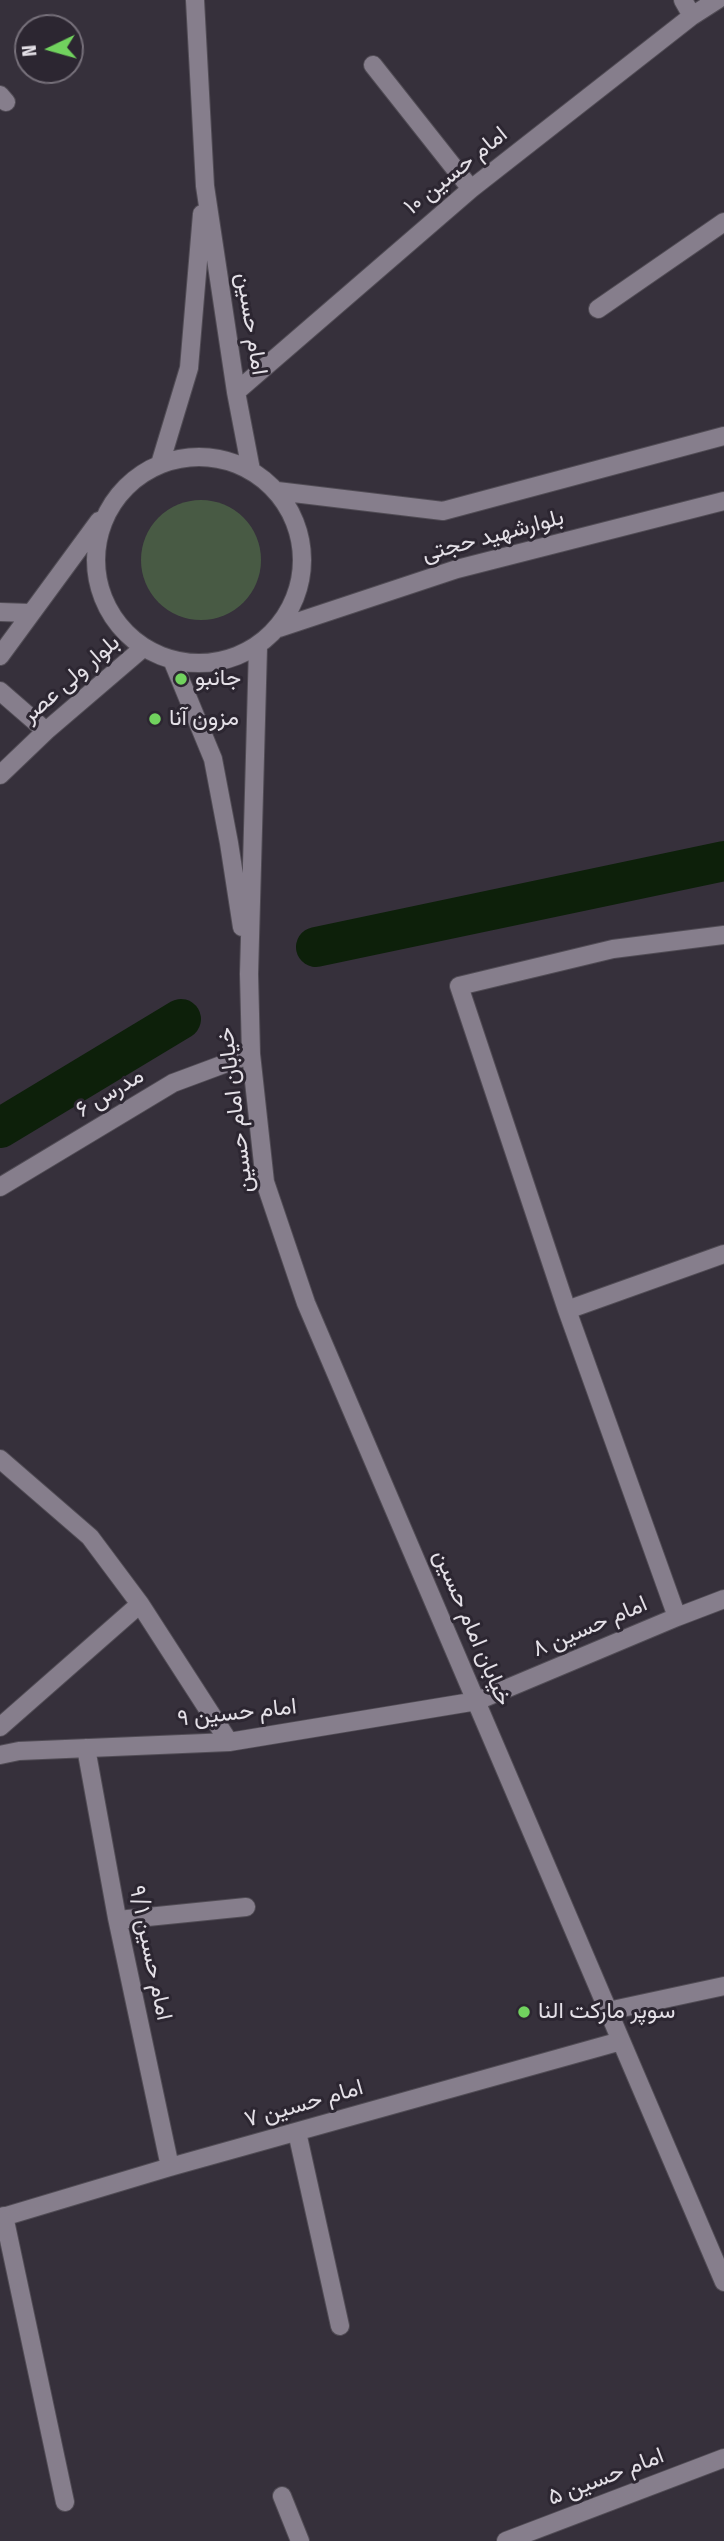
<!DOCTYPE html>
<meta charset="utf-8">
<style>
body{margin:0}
#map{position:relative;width:724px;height:2541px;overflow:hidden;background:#36303b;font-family:"Fira Sans Condensed",sans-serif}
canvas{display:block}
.north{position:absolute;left:14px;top:14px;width:70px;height:70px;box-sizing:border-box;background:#2c2631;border:2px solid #76707a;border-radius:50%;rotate:265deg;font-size:19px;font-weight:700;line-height:28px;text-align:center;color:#e4e0e7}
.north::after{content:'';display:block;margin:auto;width:24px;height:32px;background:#71d25e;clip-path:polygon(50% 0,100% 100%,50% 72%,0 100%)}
</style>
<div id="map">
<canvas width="724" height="2541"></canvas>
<div class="north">N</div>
</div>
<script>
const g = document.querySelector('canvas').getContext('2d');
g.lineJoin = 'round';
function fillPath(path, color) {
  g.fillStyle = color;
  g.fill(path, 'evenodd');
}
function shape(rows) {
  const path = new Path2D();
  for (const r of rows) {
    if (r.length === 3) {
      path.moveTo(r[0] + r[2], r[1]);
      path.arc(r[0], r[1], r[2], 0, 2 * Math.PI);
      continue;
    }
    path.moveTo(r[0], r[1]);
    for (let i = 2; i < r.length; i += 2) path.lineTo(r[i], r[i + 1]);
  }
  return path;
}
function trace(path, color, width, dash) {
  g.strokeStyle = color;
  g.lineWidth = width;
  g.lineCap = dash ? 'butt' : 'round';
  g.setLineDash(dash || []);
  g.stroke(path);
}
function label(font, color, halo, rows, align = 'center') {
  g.font = font + ' "Fira Sans Condensed",Vazirmatn,sans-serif';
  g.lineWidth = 6;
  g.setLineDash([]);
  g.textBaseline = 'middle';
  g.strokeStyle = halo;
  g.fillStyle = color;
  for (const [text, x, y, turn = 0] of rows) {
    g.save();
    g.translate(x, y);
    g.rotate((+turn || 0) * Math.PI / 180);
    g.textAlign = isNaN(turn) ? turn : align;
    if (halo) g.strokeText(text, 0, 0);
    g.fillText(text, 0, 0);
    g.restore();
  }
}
fillPath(shape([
 [201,560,60]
]), '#485a44');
trace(shape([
 [316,947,724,861],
 [0,1128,181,1019]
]), '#0d200a', 40);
const minor = shape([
 [195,0,205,186,236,392,251,470],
 [683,0,692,16],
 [373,65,471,189],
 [0,95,6,102],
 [598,309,724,222],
 [236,392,471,189,692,16,717,0],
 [199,560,103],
 [160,464,189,368,202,214],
 [277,491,443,511,724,436],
 [0,612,30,613],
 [279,628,457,569,724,501],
 [258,647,249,974,251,1054,265,1182,306,1303,724,2282],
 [0,656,99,521],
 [173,662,213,759,229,843,242,927],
 [0,691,46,731],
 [0,775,46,731,143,648],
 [0,1187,173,1083,251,1054],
 [567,1310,724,1254],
 [0,1459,90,1537,140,1604,229,1742],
 [677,1617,567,1310,459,986,613,949,724,935],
 [0,1727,140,1604],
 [86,1748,117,1918,170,2167],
 [0,1755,19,1751,229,1742,477,1701,677,1617,724,1599],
 [118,1920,246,1907],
 [608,2011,724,1986],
 [297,2132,340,2326],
 [4,2216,65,2502],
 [0,2218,170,2167,621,2041],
 [282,2496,300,2541],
 [506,2541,724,2458]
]);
trace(minor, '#514c55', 20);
trace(minor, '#867e8c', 18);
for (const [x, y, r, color] of [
 [181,679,7,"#71d25e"],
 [155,719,7,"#71d25e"],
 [524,2012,7,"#71d25e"]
]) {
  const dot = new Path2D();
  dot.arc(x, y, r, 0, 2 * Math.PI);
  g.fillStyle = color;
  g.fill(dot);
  trace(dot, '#2c2631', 2.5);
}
label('23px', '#e4e0e7', '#2c2631', [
 ["۱۰ امام حسین",456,171,-39],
 ["امام حسین",251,324,81],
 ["بلوارشهید حجتی",493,536,-15],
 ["بلوار ولی عصر",71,679,-41],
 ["مدرس ۶",110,1093,-31],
 ["خیابان امام حسین",236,1110,-97],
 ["امام حسین ۸",590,1627,-23],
 ["خیابان امام حسین",472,1628,67],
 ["امام حسین ۹",237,1713,-6],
 ["امام حسین ۹/۱",150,1953,78],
 ["امام حسین ۷",304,2104,-16],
 ["امام حسین ۵",606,2477,-21]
]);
label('23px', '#e4e0e7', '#2c2631', [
 ["جانبو",195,679],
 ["مزون آنا",169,719],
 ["سوپر مارکت النا",538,2012]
], 'left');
</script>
